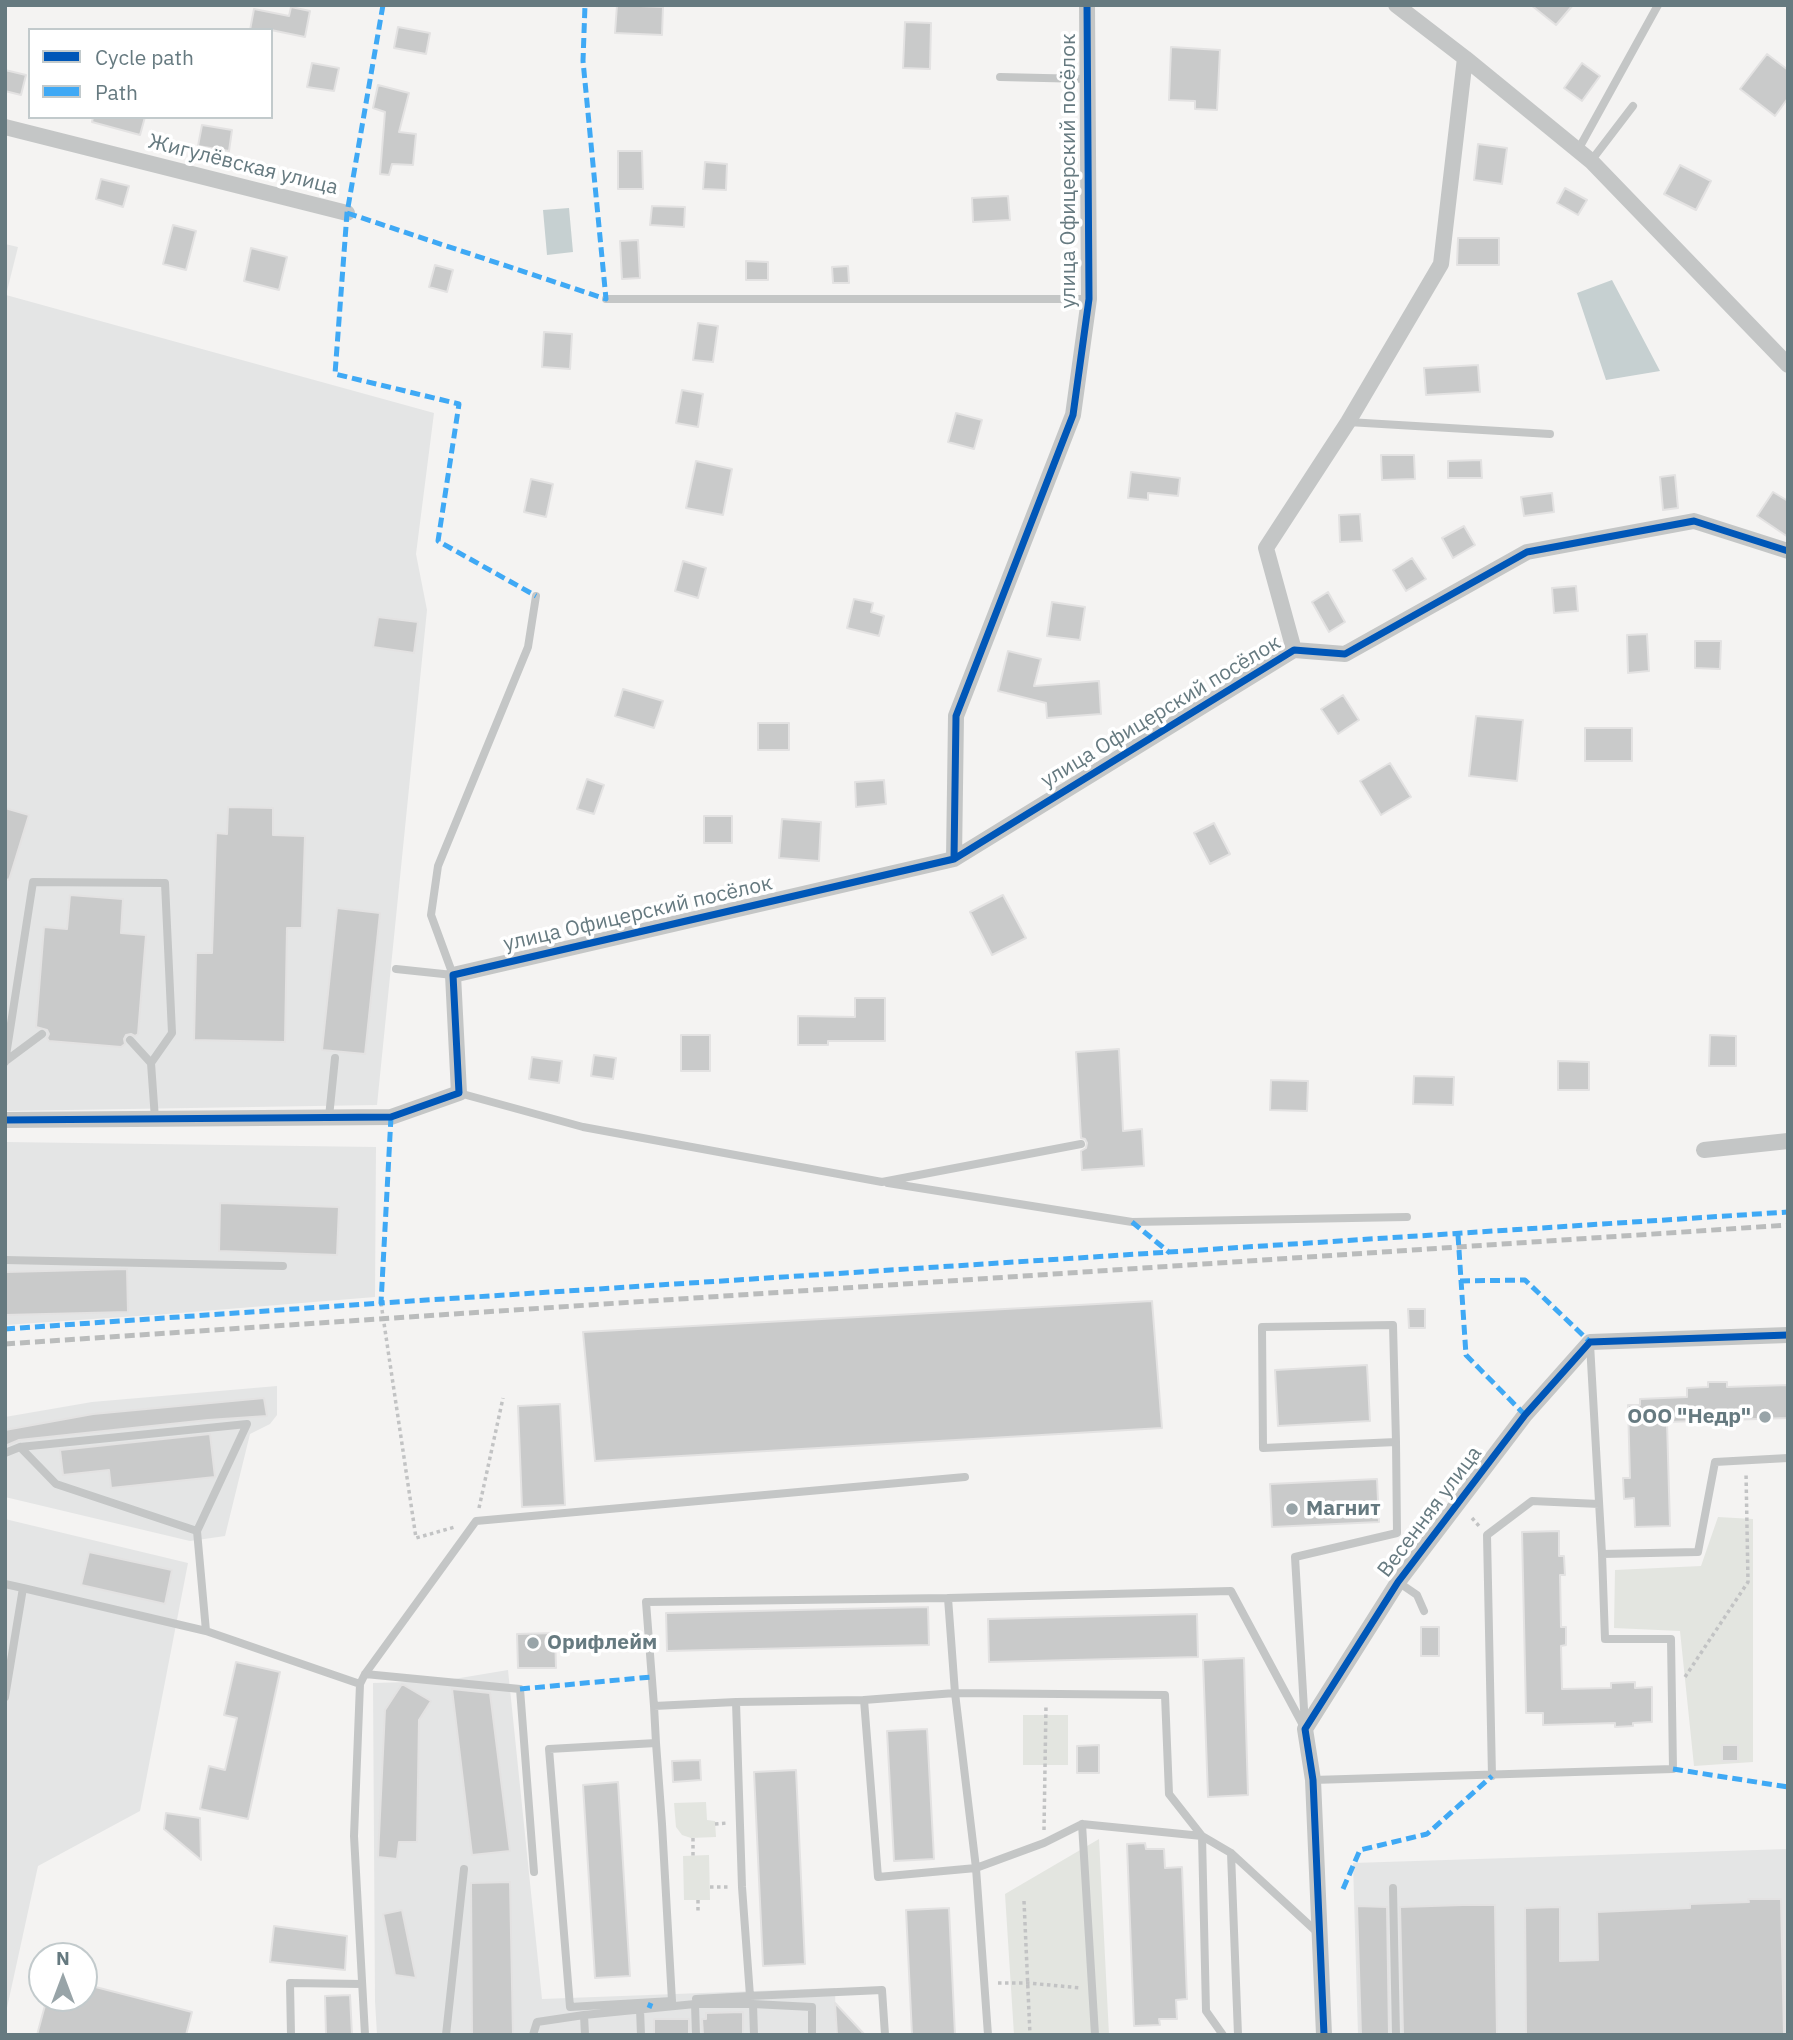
<!DOCTYPE html>
<meta charset="utf-8">
<style>
body{margin:0}
#map{position:relative;width:1793px;height:2040px;overflow:hidden;background:#f4f3f2;font-family:"IBM Plex Sans",sans-serif}
canvas{display:block}
.frame{position:absolute;inset:0;border:7px solid #667a80;pointer-events:none}
.legend{position:absolute;left:28px;top:28px;width:245px;height:91px;box-sizing:border-box;background:#fff;border:2px solid #c2cacc;margin:0;padding:9px 12px;list-style:none;font-size:21px;color:#667a80}
.legend li{display:flex;align-items:center;gap:14px;height:35px}
.legend b{width:35px;border:2px solid #c2cacc}
.north{position:absolute;left:28px;top:1942px;width:70px;height:70px;box-sizing:border-box;background:#fff;border:2px solid #c2cacc;border-radius:50%;rotate:0deg;font-size:19px;font-weight:700;line-height:28px;text-align:center;color:#667a80}
.north::after{content:'';display:block;margin:auto;width:24px;height:32px;background:#98a4a8;clip-path:polygon(50% 0,100% 100%,50% 72%,0 100%)}
</style>
<div id="map">
<canvas width="1793" height="2040"></canvas>
<div class="frame"></div>
<ul class="legend">
<li><b style="height:9px;background:#0057b8"></b>Cycle path</li>
<li><b style="height:9px;background:#3fa9f5"></b>Path</li>
</ul>
<div class="north">N</div>
</div>
<script>
const g = document.querySelector('canvas').getContext('2d');
g.lineJoin = 'round';
function fillPath(path, color) {
  g.fillStyle = color;
  g.fill(path, 'evenodd');
}
function shape(rows) {
  const path = new Path2D();
  for (const r of rows) {
    path.moveTo(r[0], r[1]);
    for (let i = 2; i < r.length; i += 2) path.lineTo(r[i], r[i + 1]);
  }
  return path;
}
function trace(path, color, width, dash) {
  g.strokeStyle = color;
  g.lineWidth = width;
  g.lineCap = dash ? 'butt' : 'round';
  g.setLineDash(dash || []);
  g.stroke(path);
}
function label(font, color, halo, rows, align = 'center') {
  g.font = font + ' "IBM Plex Sans",sans-serif';
  g.lineWidth = 7;
  g.setLineDash([]);
  g.textBaseline = 'middle';
  g.strokeStyle = halo;
  g.fillStyle = color;
  for (const [text, x, y, turn = 0] of rows) {
    g.save();
    g.translate(x, y);
    g.rotate((+turn || 0) * Math.PI / 180);
    g.textAlign = isNaN(turn) ? turn : align;
    if (halo) g.strokeText(text, 0, 0);
    g.fillText(text, 0, 0);
    g.restore();
  }
}
fillPath(shape([
 [5,244,18,247,6,295,434,413,416,554,427,610,377,1105,5,1111],
 [5,1142,376,1147,375,1297,167,1314,5,1325],
 [277,1386,277,1415,270,1424,250,1434,225,1536,190,1541,5,1497,5,1417,92,1402],
 [5,1519,188,1563,140,1811,38,1866,5,2017],
 [508,1670,542,1999,835,1988,836,2035,377,2035,375,2001,373,1683,442,1681],
 [1788,1849,1788,2035,1358,2035,1353,1863]
]), '#e4e5e5');
fillPath(shape([
 [1718,1517,1753,1519,1753,1762,1694,1766,1680,1631,1614,1628,1615,1570,1701,1566],
 [1023,1715,1068,1715,1068,1765,1023,1765],
 [706,1802,707,1820,715,1821,716,1837,691,1838,682,1835,676,1827,674,1803],
 [1099,1839,1109,2035,1014,2035,1005,1894],
 [709,1855,710,1900,684,1900,683,1856]
]), '#e3e5e0');
fillPath(shape([
 [569,208,573,252,547,255,543,210],
 [1612,280,1660,371,1606,380,1577,293]
]), '#c6d0d1');
const building = shape([
 [617,5,663,7,662,35,615,33,617,5],
 [1531,5,1573,5,1556,25,1531,5],
 [291,7,310,11,305,37,271,30,250,30,254,9,289,16,291,7],
 [905,22,931,23,930,69,903,68,905,22],
 [398,27,430,33,426,54,394,48,398,27],
 [1171,47,1220,50,1217,110,1195,109,1195,101,1169,100,1171,47],
 [1767,54,1788,70,1788,98,1775,116,1740,89,1767,54],
 [312,63,339,68,334,91,307,87,312,63],
 [1582,63,1600,76,1582,101,1564,88,1582,63],
 [5,70,26,75,21,95,5,91,5,70],
 [378,85,409,93,399,132,416,134,413,165,392,164,389,175,380,174,385,112,373,108,378,85],
 [93,117,145,117,140,135,92,122,93,117],
 [202,125,232,130,229,151,198,146,202,125],
 [1478,144,1507,148,1502,184,1474,180,1478,144],
 [618,151,642,151,643,189,618,189,618,151],
 [705,162,727,164,726,190,703,189,705,162],
 [1680,165,1711,181,1696,210,1664,194,1680,165],
 [101,179,129,186,123,207,96,199,101,179],
 [1565,188,1587,200,1578,215,1557,203,1565,188],
 [1008,196,1010,220,973,222,972,198,1008,196],
 [652,206,685,207,684,227,650,225,652,206],
 [173,225,196,231,186,270,163,264,173,225],
 [1458,238,1499,238,1499,265,1457,265,1458,238],
 [638,240,640,278,622,279,620,241,638,240],
 [251,248,287,257,279,290,244,281,251,248],
 [746,261,768,262,768,280,746,280,746,261],
 [435,265,453,270,447,292,429,287,435,265],
 [848,266,849,283,833,283,832,267,848,266],
 [698,323,718,326,713,362,693,360,698,323],
 [544,332,572,334,570,369,542,367,544,332],
 [1478,365,1480,392,1426,395,1424,368,1478,365],
 [682,390,703,394,698,427,676,423,682,390],
 [956,413,982,420,974,449,948,442,956,413],
 [1381,455,1414,455,1415,479,1382,480,1381,455],
 [1481,460,1482,478,1448,478,1448,461,1481,460],
 [696,461,732,469,723,515,686,508,696,461],
 [1131,472,1180,478,1178,496,1148,493,1148,500,1128,498,1131,472],
 [1675,475,1678,508,1663,510,1660,477,1675,475],
 [531,479,553,484,546,517,524,512,531,479],
 [1773,492,1788,501,1788,537,1757,516,1773,492],
 [1552,493,1554,512,1524,516,1521,497,1552,493],
 [1360,514,1362,541,1340,542,1339,515,1360,514],
 [1464,526,1475,545,1453,558,1442,538,1464,526],
 [1412,558,1426,579,1406,591,1393,570,1412,558],
 [683,561,706,568,698,598,675,591,683,561],
 [1576,586,1578,611,1554,613,1552,588,1576,586],
 [1328,592,1345,622,1329,632,1312,602,1328,592],
 [854,599,873,603,871,612,884,616,879,636,847,628,854,599],
 [1052,602,1085,607,1080,640,1047,636,1052,602],
 [378,617,418,622,414,653,373,647,378,617],
 [1647,634,1649,671,1628,673,1627,635,1647,634],
 [1695,641,1721,641,1720,669,1695,668,1695,641],
 [1008,651,1041,659,1034,686,1099,681,1101,714,1047,718,1046,703,998,691,1008,651],
 [623,689,663,701,654,728,615,716,623,689],
 [1343,695,1359,720,1338,734,1321,709,1343,695],
 [1476,716,1523,720,1517,781,1469,776,1476,716],
 [758,723,789,723,789,750,758,750,758,723],
 [1585,728,1632,728,1632,761,1585,761,1585,728],
 [1390,763,1411,797,1381,815,1360,781,1390,763],
 [587,779,604,785,594,814,577,809,587,779],
 [884,780,886,804,856,807,855,782,884,780],
 [228,807,273,808,273,835,305,836,302,928,287,928,285,1042,194,1040,196,953,212,953,216,833,227,834,228,807],
 [5,808,29,815,9,880,5,879,5,808],
 [704,816,732,816,732,843,704,843,704,816],
 [782,819,821,822,819,861,779,858,782,819],
 [1214,823,1230,854,1210,864,1194,833,1214,823],
 [70,895,123,899,121,933,146,935,138,1034,135,1036,131,1034,126,1035,124,1039,125,1044,121,1047,49,1041,47,1038,49,1034,47,1030,36,1027,44,927,67,929,70,895],
 [1003,895,1026,938,992,955,970,912,1003,895],
 [337,908,380,913,365,1054,322,1050,337,908],
 [855,998,885,998,885,1041,828,1041,828,1045,798,1045,798,1016,855,1017,855,998],
 [681,1035,710,1035,710,1071,681,1071,681,1035],
 [1710,1035,1736,1036,1736,1066,1709,1066,1710,1035],
 [1119,1049,1123,1131,1142,1129,1144,1166,1082,1170,1081,1151,1086,1148,1087,1143,1085,1139,1081,1138,1076,1052,1119,1049],
 [594,1055,616,1058,613,1079,591,1076,594,1055],
 [532,1057,562,1061,559,1083,529,1079,532,1057],
 [1558,1061,1589,1062,1589,1090,1558,1090,1558,1061],
 [1414,1076,1454,1077,1453,1105,1413,1104,1414,1076],
 [1271,1080,1308,1081,1307,1111,1270,1110,1271,1080],
 [220,1203,339,1207,337,1255,219,1251,220,1203],
 [127,1269,128,1312,5,1315,5,1272,127,1269],
 [1152,1301,1162,1428,595,1461,583,1332,1152,1301],
 [1408,1309,1425,1309,1425,1328,1409,1328,1408,1309],
 [1367,1365,1370,1421,1278,1426,1275,1370,1367,1365],
 [1708,1382,1727,1382,1727,1387,1788,1385,1788,1418,1667,1422,1670,1526,1635,1527,1634,1498,1624,1499,1623,1478,1630,1478,1628,1405,1640,1405,1640,1399,1687,1397,1687,1388,1708,1387,1708,1382],
 [264,1398,267,1416,208,1420,19,1440,5,1446,5,1430,93,1414,264,1398],
 [560,1404,565,1505,522,1507,518,1406,560,1404],
 [210,1434,215,1477,111,1488,109,1470,63,1475,60,1450,210,1434],
 [1377,1479,1379,1522,1272,1527,1270,1484,1377,1479],
 [1559,1531,1559,1556,1564,1556,1565,1575,1560,1575,1561,1627,1566,1627,1566,1645,1561,1646,1562,1689,1611,1688,1611,1683,1635,1682,1635,1688,1652,1687,1652,1722,1633,1723,1633,1726,1615,1727,1615,1723,1543,1725,1543,1713,1526,1713,1522,1532,1559,1531],
 [89,1552,172,1570,165,1604,81,1585,89,1552],
 [928,1607,929,1645,667,1651,666,1613,928,1607],
 [1197,1614,1198,1657,989,1662,988,1619,1197,1614],
 [1421,1627,1439,1627,1439,1656,1421,1656,1421,1627],
 [555,1633,556,1668,518,1668,517,1634,555,1633],
 [1244,1658,1248,1795,1208,1797,1203,1660,1244,1658],
 [236,1662,280,1672,248,1819,200,1809,209,1766,225,1770,237,1718,224,1715,236,1662],
 [402,1684,431,1701,419,1720,417,1842,399,1842,397,1859,378,1857,385,1710,402,1684],
 [452,1689,490,1693,510,1851,472,1855,452,1689],
 [927,1729,934,1859,894,1861,887,1731,927,1729],
 [1099,1745,1099,1773,1077,1773,1077,1746,1099,1745],
 [1722,1745,1738,1745,1738,1761,1722,1761,1722,1745],
 [700,1760,701,1780,673,1782,672,1761,700,1760],
 [796,1770,805,1964,763,1966,754,1772,796,1770],
 [618,1782,630,1976,595,1978,583,1785,618,1782],
 [166,1813,200,1818,201,1860,164,1829,166,1813],
 [1145,1843,1146,1849,1164,1849,1165,1868,1182,1867,1187,1999,1176,2000,1177,2019,1159,2019,1160,2025,1134,2026,1127,1844,1145,1843],
 [510,1882,513,2035,472,2035,471,1883,510,1882],
 [1748,1899,1781,1899,1784,2035,1526,2035,1525,1908,1560,1907,1560,1961,1598,1960,1597,1912,1690,1908,1690,1904,1749,1902,1748,1899],
 [1463,1905,1495,1905,1497,2035,1403,2035,1400,1907,1463,1905],
 [1357,1906,1387,1907,1389,2035,1361,2035,1357,1906],
 [949,1908,955,2035,912,2035,906,1910,949,1908],
 [402,1910,416,1978,395,1975,383,1914,402,1910],
 [274,1926,347,1936,345,1970,270,1962,274,1926],
 [84,1984,192,2012,186,2035,37,2035,47,1998,84,1998,84,1984],
 [350,1995,352,2035,326,2035,325,1996,350,1995],
 [835,2003,865,2035,837,2035,835,2003],
 [743,2012,743,2035,703,2035,702,2019,706,2019,706,2013,743,2012],
 [654,2019,689,2019,689,2035,654,2035,654,2019]
]);
fillPath(building, '#c9caca');
trace(building, '#e3e2e2', 2);
trace(shape([
 [381,1303,416,1538,455,1527],
 [479,1508,503,1398],
 [1472,1518,1479,1526],
 [1685,1677,1748,1582,1746,1472],
 [715,1824,727,1823],
 [1044,1830,1046,1705],
 [693,1838,693,1856],
 [710,1887,729,1887],
 [698,1900,698,1913],
 [1024,1901,1030,2035],
 [998,1983,1028,1983,1081,1988]
]), '#c2c3c4', 3.5, [3.5, 3.5]);
trace(shape([
 [1000,77,1087,79],
 [1578,150,1658,5],
 [1591,161,1633,106],
 [606,299,1089,299],
 [1348,422,1550,434],
 [396,969,453,975,431,915,438,866,528,647,536,596],
 [130,1040,151,1063],
 [7,1060,42,1034],
 [5,1062,33,882,165,883,172,1033,151,1063,155,1119],
 [459,1093,583,1127,882,1182,1081,1144],
 [329,1117,335,1058],
 [888,1183,1132,1222,1407,1217],
 [5,1260,283,1266],
 [1590,1344,1602,1554],
 [5,1453,20,1447],
 [197,1531,56,1484,20,1447,247,1424,197,1531,206,1631,360,1684],
 [1398,1582,1417,1595,1424,1611],
 [5,1584,23,1588],
 [948,1598,1231,1591,1304,1727],
 [365,1674,520,1689,534,1872],
 [5,1697,23,1588,206,1631],
 [864,1700,878,1877,976,1868,1044,1843,1082,1824,1095,2035],
 [736,1702,742,1887,750,1996,882,1990,885,2035],
 [654,1706,736,1702,864,1700,955,1693,1165,1695,1169,1794,1202,1836,1231,1853,1318,1933],
 [1305,1726,1295,1557,1397,1533,1396,1442,1393,1325,1262,1327,1263,1448,1396,1442],
 [656,1743,549,1749,570,2007,672,2001,662,1824,656,1743,654,1706,646,1602,948,1598,955,1693,976,1868,988,2035],
 [1492,1776,1487,1535,1532,1501,1599,1504],
 [1313,1780,1673,1769,1671,1639,1605,1639,1602,1554,1698,1552,1715,1462,1788,1458],
 [1082,1824,1202,1836,1206,2011,1223,2035],
 [1231,1853,1238,2035],
 [1393,1888,1396,2035],
 [696,1999,750,1996],
 [695,2004,696,2035],
 [753,2004,812,2007,812,2035],
 [640,2009,641,2035],
 [584,2015,585,2035],
 [291,2035,290,1983,362,1984],
 [365,2035,354,1836,360,1684,365,1674,476,1521,965,1477],
 [446,2035,464,1869],
 [533,2035,537,2022,584,2015,695,2004,753,2004,754,2035]
]), '#c4c6c6', 8);
trace(shape([
 [1396,5,1465,58,1591,161,1788,365],
 [5,127,347,213],
 [1294,650,1266,548,1348,422,1441,264,1465,58],
 [954,859,956,716,1073,415,1089,299,1087,5],
 [5,1120,391,1117,459,1093,453,975,954,859,1294,650,1345,654,1527,552,1694,521,1788,551],
 [1704,1150,1788,1141],
 [1324,2035,1313,1780,1305,1729,1398,1582,1525,1415,1590,1342,1788,1335]
]), '#c4c6c6', 16);
trace(shape([
 [5,1344,1788,1225]
]), '#babcbc', 5, [10, 5]);
trace(shape([
 [383,5,347,213,335,374,459,404,438,541,536,596],
 [347,213,606,299,583,61,585,5],
 [391,1117,381,1303,1788,1212],
 [1132,1222,1170,1253],
 [1458,1235,1466,1355,1525,1415],
 [1460,1281,1525,1280,1590,1342],
 [5,1329,381,1303],
 [520,1689,651,1677],
 [1673,1769,1788,1787],
 [1343,1889,1360,1850,1427,1834,1492,1776],
 [649,2008,651,2003]
]), '#3fa9f5', 5, [10, 5]);
trace(shape([
 [954,859,956,716,1073,415,1089,299,1087,5],
 [5,1120,391,1117,459,1093,453,975,954,859,1294,650,1345,654,1527,552,1694,521,1788,551],
 [1324,2035,1313,1780,1305,1729,1398,1582,1525,1415,1590,1342,1788,1335]
]), '#0057b8', 7);
for (const [x, y, r, color] of [
 [1765,1417,7,"#98a4a8"],
 [1292,1509,7,"#98a4a8"],
 [533,1643,7,"#98a4a8"]
]) {
  const dot = new Path2D();
  dot.arc(x, y, r, 0, 2 * Math.PI);
  g.fillStyle = color;
  g.fill(dot);
  trace(dot, '#fff', 2.5);
}
label('21px', '#667a80', '#fff', [
 ["Жигулёвская улица",243,165,14],
 ["улица Офицерский посёлок",1069,171,-90],
 ["улица Офицерский посёлок",1161,712,-31],
 ["улица Офицерский посёлок",638,914,-13],
 ["Весенняя улица",1430,1512,-53]
]);
label('bold 21px', '#667a80', '#fff', [
 ["ООО \"Недр\"",1751,1417,"right"],
 ["Магнит",1306,1509],
 ["Орифлейм",547,1643]
], 'left');
</script>
